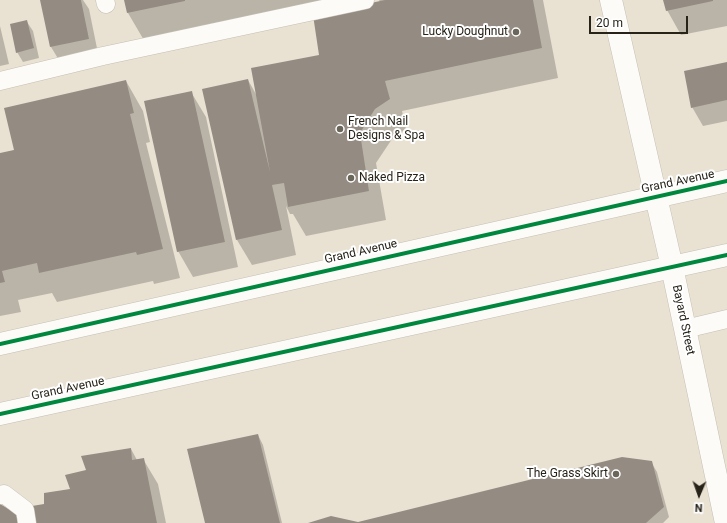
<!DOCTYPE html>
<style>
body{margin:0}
#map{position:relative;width:727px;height:523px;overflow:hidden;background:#e9e2d3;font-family:Roboto,sans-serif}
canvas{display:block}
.north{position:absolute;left:679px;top:475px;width:40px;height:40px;-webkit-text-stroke:3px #fff;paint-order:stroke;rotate:182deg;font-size:11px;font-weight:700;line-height:16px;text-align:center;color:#272319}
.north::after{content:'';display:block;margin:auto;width:14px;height:18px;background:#272319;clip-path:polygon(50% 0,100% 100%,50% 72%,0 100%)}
.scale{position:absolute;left:589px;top:16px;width:99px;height:18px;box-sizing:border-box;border:2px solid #272319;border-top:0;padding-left:5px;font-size:12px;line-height:14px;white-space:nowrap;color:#272319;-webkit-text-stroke:3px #fff;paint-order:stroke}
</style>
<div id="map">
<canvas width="727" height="523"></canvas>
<div class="north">N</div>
<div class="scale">20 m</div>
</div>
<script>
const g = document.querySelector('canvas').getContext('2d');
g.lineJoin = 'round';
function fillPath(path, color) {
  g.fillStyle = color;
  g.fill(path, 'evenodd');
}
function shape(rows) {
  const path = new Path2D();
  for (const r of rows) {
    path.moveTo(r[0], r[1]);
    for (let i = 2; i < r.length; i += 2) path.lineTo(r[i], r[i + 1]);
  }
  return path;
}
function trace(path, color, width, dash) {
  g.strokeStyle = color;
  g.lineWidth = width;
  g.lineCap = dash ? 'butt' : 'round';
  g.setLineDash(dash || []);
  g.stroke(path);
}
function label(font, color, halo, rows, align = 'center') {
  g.font = font + ' Roboto,sans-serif';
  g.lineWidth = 4;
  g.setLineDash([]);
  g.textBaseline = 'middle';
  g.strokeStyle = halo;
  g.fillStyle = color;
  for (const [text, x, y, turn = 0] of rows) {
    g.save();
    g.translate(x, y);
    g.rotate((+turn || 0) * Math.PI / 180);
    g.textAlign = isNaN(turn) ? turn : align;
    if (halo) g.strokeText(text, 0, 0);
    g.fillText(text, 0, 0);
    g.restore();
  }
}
fillPath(shape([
 [41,0,83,0,89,9,99,58,62,65,51,47],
 [125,0,350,0,145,42,128,13],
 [379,0,543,0,558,78,402,111,406,129,392,139,376,163,386,220,306,236,293,214,290,214,286,206,296,255,252,265,237,240,248,80,257,96,320,56,380,2],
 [664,0,727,0,727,26,681,35,667,10],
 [27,22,33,31,39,58,23,62,17,52],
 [0,26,9,64,0,66],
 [727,63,727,121,703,126,692,107],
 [126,81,143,111,150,142,146,143,180,278,154,284,153,281,57,302,52,293,18,300,21,312,0,316,0,154,15,150],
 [191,92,206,117,238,267,193,277,178,251],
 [258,435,263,445,282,523,206,523],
 [131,449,137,460,143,459,158,484,166,523,37,523,45,505,71,489,87,471],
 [651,462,657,472,669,517,663,523,311,523,358,523]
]), '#0003');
fillPath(shape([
 [40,0,81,0,89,39,50,47],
 [124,0,185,0,185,1,127,13],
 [385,0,533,0,542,48,385,81,390,99,375,109,360,133,369,191,288,207,284,183,272,185,282,230,236,240,202,89,248,79,270,172,251,68,319,55,313,15],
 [663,0,713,0,713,1,666,11],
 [27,20,34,48,16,53,10,24],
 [727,62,727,100,691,108,684,71],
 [126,80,134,113,130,114,163,249,137,255,136,252,39,273,37,263,2,271,5,282,0,283,0,153,14,150,4,108],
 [192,91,225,242,177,252,144,101],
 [258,434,280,523,205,523,187,449],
 [131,448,132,460,144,458,157,523,36,523,32,506,44,504,44,493,70,489,65,475,86,470,81,456],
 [622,457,652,461,664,507,646,523,308,523,331,516,358,522],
 [0,504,16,513,18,523,0,523]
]), '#948c83');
const service = shape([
 [105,0,106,4],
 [0,81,103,56,365,0],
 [685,329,727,319],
 [0,495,4,494,25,510,27,523]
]);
const minor = shape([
 [611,0,672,267,726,523]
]);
const primary = shape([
 [0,344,727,181],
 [0,414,727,255]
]);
trace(service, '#c3bfb3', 19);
trace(minor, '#c3bfb3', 23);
trace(primary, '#c3bfb3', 23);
trace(service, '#fcfbf8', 18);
trace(minor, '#fcfbf8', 22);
trace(primary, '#fcfbf8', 22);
trace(shape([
 [0,344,727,181],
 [0,414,727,255]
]), '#00873e', 4);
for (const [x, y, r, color] of [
 [516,32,4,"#6b665a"],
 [340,129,4,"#6b665a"],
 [351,178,4,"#6b665a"],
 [616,474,4,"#6b665a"]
]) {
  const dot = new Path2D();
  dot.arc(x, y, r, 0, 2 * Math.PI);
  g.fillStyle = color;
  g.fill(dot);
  trace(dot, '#fff', 1.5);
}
label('12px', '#272319', '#fff', [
 ["Lucky Doughnut",508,32],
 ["French Nail",348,122,"left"],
 ["Designs & Spa",348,136,"left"],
 ["Naked Pizza",359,178,"left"],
 ["The Grass Skirt",608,474]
], 'right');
label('12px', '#272319', '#fff', [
 ["Grand Avenue",678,182,-12],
 ["Grand Avenue",361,252,-13],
 ["Bayard Street",683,320,78],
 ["Grand Avenue",68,389,-12]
]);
</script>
